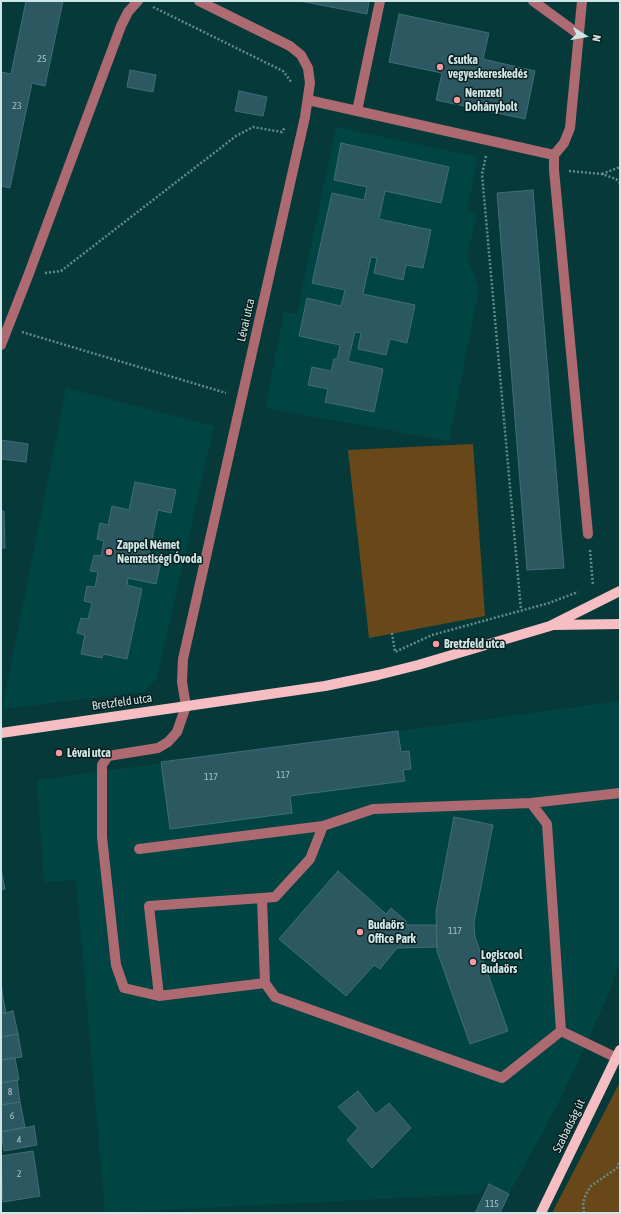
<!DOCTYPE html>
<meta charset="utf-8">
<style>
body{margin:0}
#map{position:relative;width:621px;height:1214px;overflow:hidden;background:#063a3a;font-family:"Asap Condensed",sans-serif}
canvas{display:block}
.frame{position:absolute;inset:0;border:2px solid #cee6e5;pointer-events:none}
.north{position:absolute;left:565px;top:16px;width:40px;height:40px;-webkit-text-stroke:3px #0a1e1e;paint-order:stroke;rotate:101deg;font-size:11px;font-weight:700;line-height:16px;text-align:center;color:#cee6e5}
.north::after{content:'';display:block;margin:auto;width:14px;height:18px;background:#cee6e5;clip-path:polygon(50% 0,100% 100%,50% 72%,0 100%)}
</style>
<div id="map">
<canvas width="621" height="1214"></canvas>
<div class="frame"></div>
<div class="north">N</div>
</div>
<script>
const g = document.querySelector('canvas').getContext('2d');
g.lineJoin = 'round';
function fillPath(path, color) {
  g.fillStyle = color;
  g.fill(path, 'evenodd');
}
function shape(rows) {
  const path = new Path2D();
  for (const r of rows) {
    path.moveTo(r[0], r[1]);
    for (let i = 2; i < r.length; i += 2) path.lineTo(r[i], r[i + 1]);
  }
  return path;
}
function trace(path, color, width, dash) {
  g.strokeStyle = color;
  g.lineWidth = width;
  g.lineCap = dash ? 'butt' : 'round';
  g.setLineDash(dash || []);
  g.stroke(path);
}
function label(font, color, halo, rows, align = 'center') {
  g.font = font + ' "Asap Condensed",sans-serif';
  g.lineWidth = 3;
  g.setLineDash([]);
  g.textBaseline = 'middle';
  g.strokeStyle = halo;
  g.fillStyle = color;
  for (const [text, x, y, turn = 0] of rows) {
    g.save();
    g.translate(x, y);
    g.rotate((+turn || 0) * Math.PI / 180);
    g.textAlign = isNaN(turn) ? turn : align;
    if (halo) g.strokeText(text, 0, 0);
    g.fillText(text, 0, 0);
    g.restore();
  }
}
fillPath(shape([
 [336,127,478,157,467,212,477,214,467,257,479,289,449,441,265,408,284,312,297,314],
 [66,388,214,426,157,678,144,692,2,709],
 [620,701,620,961,605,1002,580,1057,558,1104,509,1194,489,1184,478,1194,105,1213,76,880,44,882,37,780]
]), '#004443');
fillPath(shape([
 [473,444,485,616,369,638,348,450],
 [620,1082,620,1213,552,1213]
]), '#684819');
const building = shape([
 [26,1,63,1,45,86,32,83,10,188,1,186,1,72,11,74,26,1],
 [300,1,369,1,367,14,300,1],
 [399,14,489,33,483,59,535,71,525,119,436,100,442,73,389,62,399,14],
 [130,70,156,75,153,92,127,87,130,70],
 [239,91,267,97,263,116,235,111,239,91],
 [341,143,449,167,441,203,385,191,379,219,431,230,423,268,406,265,403,280,374,273,377,258,371,257,363,294,415,305,407,343,390,339,386,355,358,349,361,333,355,332,348,361,383,369,374,412,325,402,328,389,308,385,312,367,331,371,334,359,337,359,340,345,299,336,307,298,341,306,345,290,312,283,332,193,364,200,367,187,334,180,341,143],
 [533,190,564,568,527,570,497,193,533,190],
 [1,440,28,444,26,462,1,459,1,440],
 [135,482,176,490,171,513,158,510,149,553,162,556,156,584,128,578,127,585,142,589,127,659,103,654,102,658,81,654,85,635,77,633,81,618,88,619,92,603,84,601,87,586,95,587,98,572,90,571,94,555,101,556,104,541,97,539,100,523,108,525,112,506,129,510,135,482],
 [1,511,4,511,5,548,1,548,1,511],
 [398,731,401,752,409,751,411,769,403,770,405,781,290,796,292,813,170,829,161,762,398,731],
 [454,817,493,825,474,922,475,937,508,1031,470,1044,437,951,436,911,454,817],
 [1,869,5,889,1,890,1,869],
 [338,871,386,914,391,908,406,921,406,925,436,925,437,947,397,948,380,969,374,965,346,996,279,939,338,871],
 [1,983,3,998,1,998,1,983],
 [1,998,3,998,6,1013,1,1014,1,998],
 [13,1011,18,1034,1,1037,1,1014,13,1011],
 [18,1034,22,1057,1,1060,1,1037,18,1034],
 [15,1058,19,1080,1,1083,1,1060,15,1058],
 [17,1080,20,1102,1,1105,1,1083,17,1080],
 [358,1091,376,1114,389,1103,411,1128,372,1168,347,1140,358,1128,338,1107,358,1091],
 [20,1102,25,1127,1,1132,1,1105,20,1102],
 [34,1126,37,1145,4,1151,1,1132,34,1126],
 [33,1151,40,1196,3,1202,1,1156,33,1151],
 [489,1184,509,1194,500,1213,475,1213,489,1184]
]);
fillPath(building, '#2c5862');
trace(building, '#416d77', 1);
trace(shape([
 [153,7,283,71,292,83],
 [486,156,482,174,521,610],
 [569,171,602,174,616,179,620,183],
 [602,174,620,167],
 [45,273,61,271,236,136,253,127,282,132,285,127],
 [22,332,226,393],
 [590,550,593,586],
 [392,633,395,652,432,635,549,603,578,592],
 [584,1213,583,1203,586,1194,591,1186,617,1168,620,1161]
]), '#648b8b', 2.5, [2, 2]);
trace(shape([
 [533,1,577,33],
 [582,1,570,128,564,143,554,155,554,170,588,534],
 [308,100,554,155],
 [357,111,380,1],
 [1,345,28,276,121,26,128,12,138,1],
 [531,803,547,824,561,1031],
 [139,849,323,826,373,809,531,803,620,793],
 [262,898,265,983,159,996,149,906,262,898,275,897,310,859,323,826],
 [265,983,275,997,502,1078,561,1031],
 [159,996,124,988,116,965,102,837,102,765,108,756,158,748,168,742,177,732,186,706,182,682,183,659,305,117,310,83,308,68,301,55,290,46,199,1],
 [561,1031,617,1058]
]), '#ad6b71', 10);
trace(shape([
 [554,625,620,624],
 [1,733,325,686,378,675,418,665,550,626,620,591],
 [541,1213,620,1050]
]), '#f6bec2', 10);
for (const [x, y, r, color] of [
 [440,67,4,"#f49aa3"],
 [457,100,4,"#f49aa3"],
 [109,552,4,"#f49aa3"],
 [436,644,4,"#f49aa3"],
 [59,753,4,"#f49aa3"],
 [360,932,4,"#f49aa3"],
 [473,962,4,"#f49aa3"]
]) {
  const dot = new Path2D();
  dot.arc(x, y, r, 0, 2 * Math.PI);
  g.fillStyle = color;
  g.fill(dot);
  trace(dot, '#0a1e1e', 1.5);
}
label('10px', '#a6c2c4', null, [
 ["25",42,59],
 ["23",17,106],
 ["117",283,775],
 ["117",211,777],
 ["117",455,931],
 ["8",10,1092],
 ["6",12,1116],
 ["4",19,1140],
 ["2",19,1174],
 ["115",492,1204]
]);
label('bold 12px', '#cee6e5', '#0a1e1e', [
 ["Csutka",448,60],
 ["vegyeskereskedés",448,74],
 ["Nemzeti",465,93],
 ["Dohánybolt",465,107],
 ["Zappel Német",117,545],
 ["Nemzetiségi Óvoda",117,559],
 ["Bretzfeld utca",444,644],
 ["Lévai utca",67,753],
 ["Budaörs",368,925],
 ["Office Park",368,939],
 ["Logiscool",481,955],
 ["Budaörs",481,969]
], 'left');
label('12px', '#cee6e5', '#0a1e1e', [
 ["Lévai utca",246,320,-77],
 ["Bretzfeld utca",122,702,-8],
 ["Szabadság út",569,1126,-64]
]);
</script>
